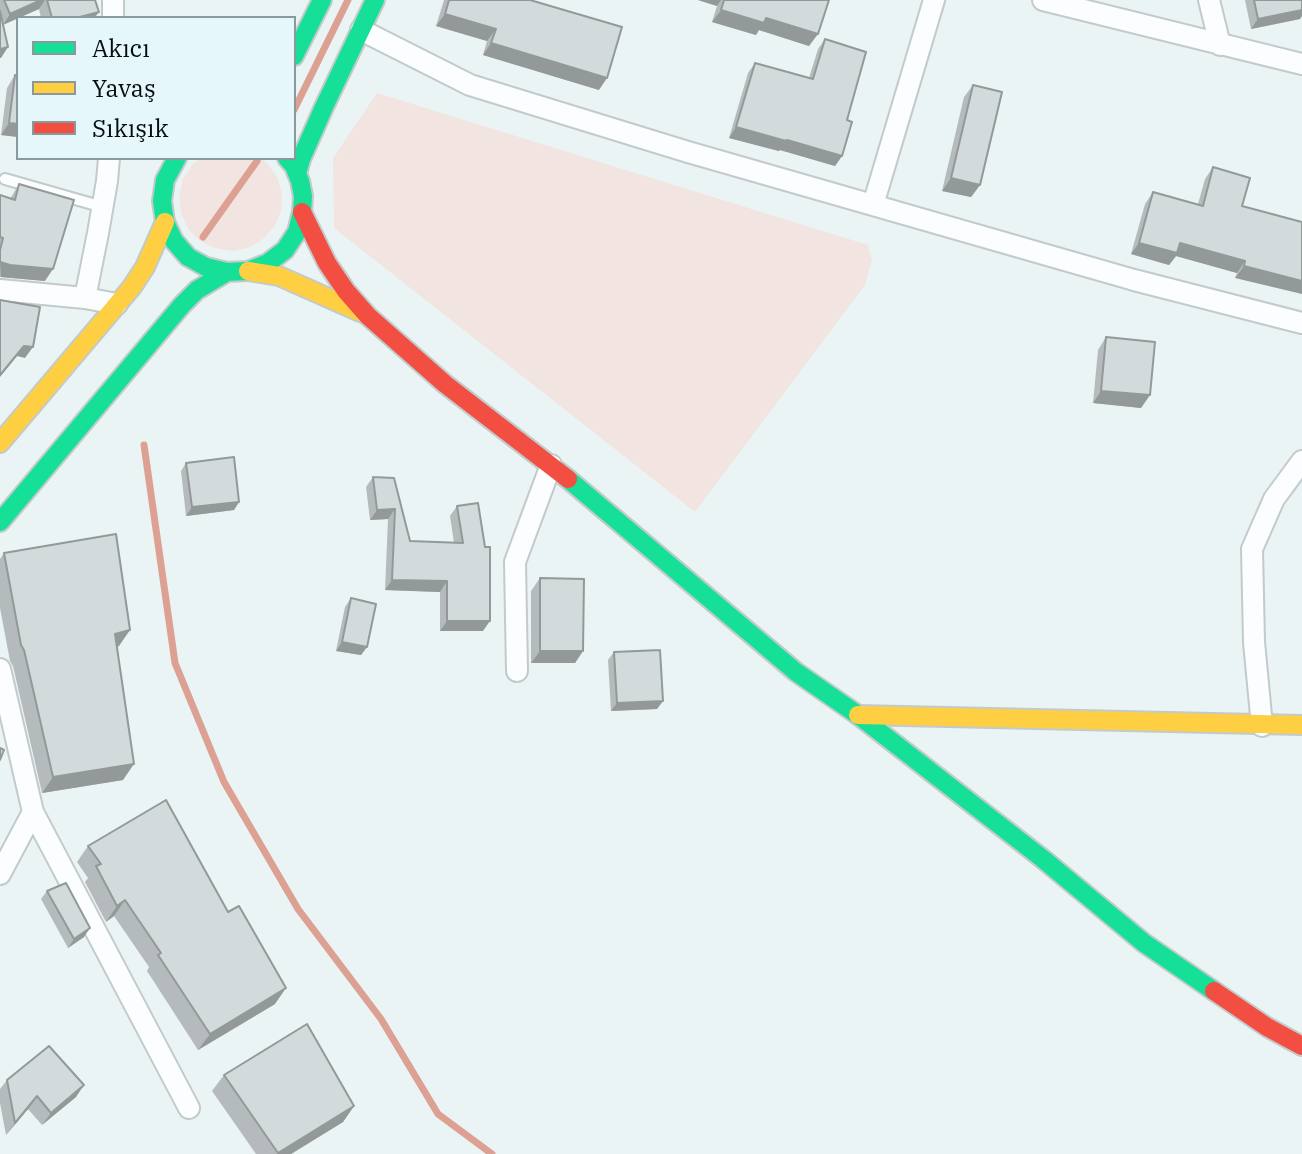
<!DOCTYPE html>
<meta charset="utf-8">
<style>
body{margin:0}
#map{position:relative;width:1302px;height:1154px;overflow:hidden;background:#eaf4f5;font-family:"IBM Plex Serif",serif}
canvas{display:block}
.legend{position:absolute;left:16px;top:16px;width:280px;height:144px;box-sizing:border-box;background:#e5f7fa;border:2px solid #8c999c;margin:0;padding:10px 14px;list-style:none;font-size:24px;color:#070d0e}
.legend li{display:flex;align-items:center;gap:16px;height:40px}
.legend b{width:40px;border:2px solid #8c999c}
</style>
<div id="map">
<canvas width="1302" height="1154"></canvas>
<ul class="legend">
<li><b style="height:10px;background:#16e098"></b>Akıcı</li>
<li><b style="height:10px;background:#ffcf43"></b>Yavaş</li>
<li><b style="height:10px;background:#f24e42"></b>Sıkışık</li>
</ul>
</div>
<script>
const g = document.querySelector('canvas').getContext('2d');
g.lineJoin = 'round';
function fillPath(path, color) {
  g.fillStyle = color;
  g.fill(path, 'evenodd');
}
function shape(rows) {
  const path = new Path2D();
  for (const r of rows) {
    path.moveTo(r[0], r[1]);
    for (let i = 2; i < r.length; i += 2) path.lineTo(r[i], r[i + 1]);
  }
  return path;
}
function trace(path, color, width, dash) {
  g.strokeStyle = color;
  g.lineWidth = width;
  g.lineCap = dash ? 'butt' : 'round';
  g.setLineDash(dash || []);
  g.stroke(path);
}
fillPath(shape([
 [377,93,868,245,872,260,865,285,695,512,334,228,333,158],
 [201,158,260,158,268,164,278,179,282,195,281,212,274,227,263,239,248,248,232,251,215,248,200,241,188,229,181,213,179,196,183,179,192,165]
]), '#f2e4e0');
trace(shape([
 [294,110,348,0],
 [203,237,257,161],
 [144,445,175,663,224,782,298,909,381,1019,438,1114,492,1154]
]), '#dda194', 7);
const lane = shape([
 [5,179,103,207]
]);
const street = shape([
 [1043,0,1302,64],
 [1209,0,1220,45],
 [113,18,113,0],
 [361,30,470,85,688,152,1134,280,1302,323],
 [873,205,934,0],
 [0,290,85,298,117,304],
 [85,298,98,233,107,181,109,158],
 [0,669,33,812,189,1108],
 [517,671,515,562,551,465],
 [1262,726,1254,642,1252,549,1274,499,1302,461],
 [0,874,33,812]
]);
const fast = shape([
 [294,56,322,0],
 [177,158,165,180,162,201,165,222,174,241,188,257,206,267,227,272,248,271,268,263,285,250,297,232,302,212,303,196,300,181,294,166,287,158],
 [297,174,301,159,324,107,375,0],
 [568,479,796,672,858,715,1043,859,1144,943,1214,991],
 [0,522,182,305,197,290,227,272]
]);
const slow = shape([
 [248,271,279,276,360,312],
 [0,443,132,287,145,267,165,222],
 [858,715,1302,725]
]);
const jam = shape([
 [302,212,327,263,346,291,368,316,445,384,568,479],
 [1214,991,1267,1027,1302,1046]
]);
trace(lane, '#c2cacb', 14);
trace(street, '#c2cacb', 24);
trace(fast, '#c2cacb', 22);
trace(slow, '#c2cacb', 22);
trace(jam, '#c2cacb', 22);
trace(lane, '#fcfdfe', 10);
trace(street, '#fcfdfe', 20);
trace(fast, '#16e098', 18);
trace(slow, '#ffcf43', 18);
trace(jam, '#f24e42', 18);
fillPath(shape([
 [0,0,95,0,99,12,94,18,41,18,39,9,3,24,0,58],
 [444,0,530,0,599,90,483,55,487,41,436,26],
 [698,0,829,0,809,46,759,30,756,35,712,22,717,6],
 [1245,0,1302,0,1300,19,1251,29],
 [825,39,847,120,842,156,835,166,780,150,779,151,729,138,748,73,755,63,809,78,818,49],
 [15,75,18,76,18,137,1,135,7,88],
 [973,85,980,185,971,197,942,191,964,97],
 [1213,167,1242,206,1302,222,1235,278,1237,273,1176,256,1169,265,1131,254,1145,204,1153,192,1198,204,1205,179],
 [19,184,45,281,0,277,0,195,10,199],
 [1106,337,1150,395,1141,408,1093,403,1098,350],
 [186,463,239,502,234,510,186,516,181,471],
 [373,477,394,478,410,541,454,543,450,516,457,506,483,631,440,631,440,592,385,590,388,519,370,520,366,487],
 [4,553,119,646,117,647,123,780,42,793,13,666,10,661,0,608,0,559],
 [540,578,583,651,575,663,531,663,531,591],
 [351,598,367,647,361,655,336,651,345,607],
 [614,652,663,701,657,709,611,711,608,660],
 [88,846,275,1004,198,1050,147,971,149,967,114,916,106,922,85,882,88,878,77,862],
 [47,891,84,937,68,948,41,899],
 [224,1075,354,1106,343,1122,291,1154,256,1154,212,1091],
 [7,1080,76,1097,42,1125,28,1109,6,1135,0,1103,0,1089]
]), '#b5bbbc');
fillPath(shape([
 [41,0,45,0,39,9,3,25,10,14],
 [698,0,721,0,717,6],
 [721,10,766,18,818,34,809,46,759,30,756,35,712,22],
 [1302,10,1302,16,1300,19,1251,29,1258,19],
 [99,12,94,18,76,18],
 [445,14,496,29,487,41,436,26],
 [491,43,607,78,599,90,483,55],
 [8,47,1,58,0,58,0,49],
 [9,123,18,124,18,137,1,135],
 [736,127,787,140,842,156,835,166,780,150,779,151,729,138],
 [951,178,980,185,971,197,942,191],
 [1139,243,1180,243,1245,261,1237,273,1176,256,1169,265,1131,254],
 [0,262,53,269,45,281,1,277],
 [1244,266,1302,281,1302,294,1235,278],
 [24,346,33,347,25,358,17,356,0,377,0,375],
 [1101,391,1150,395,1141,408,1093,403],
 [239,502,234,510,186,516,192,507],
 [395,509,388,519,370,520,377,510],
 [392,580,447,581,440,592,385,590],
 [447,621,490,621,483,631,440,631],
 [130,630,119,646,104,650,115,634],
 [342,642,367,647,361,655,336,651],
 [540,651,583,651,575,663,531,663],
 [663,701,657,709,611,711,617,703],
 [134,764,123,780,42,793,53,777],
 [125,900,114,916,106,922,117,906],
 [90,928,84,937,68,948,74,939],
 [286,988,275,1004,198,1050,210,1034],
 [84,1085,76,1097,42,1125,51,1113],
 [37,1096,28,1109,6,1135,15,1123],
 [354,1106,343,1122,291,1154,277,1154]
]), '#939999');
const building = shape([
 [4,0,41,0,10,14,4,0],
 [47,0,95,0,99,12,76,18,52,18,47,0],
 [449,0,530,0,622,27,607,78,491,43,496,29,445,14,449,0],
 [724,0,829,0,818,34,766,18,764,23,721,10,724,0],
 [1254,0,1302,0,1302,10,1258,19,1254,0],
 [0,11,8,47,0,49,0,11],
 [825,39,866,52,847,120,852,122,842,156,787,140,786,141,736,127,755,63,813,79,825,39],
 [15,75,18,76,18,124,9,123,15,75],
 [973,85,1002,92,980,185,951,178,973,85],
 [1213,167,1250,178,1242,206,1302,222,1302,281,1244,266,1245,261,1180,243,1177,253,1139,243,1153,192,1203,206,1213,167],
 [19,184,74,200,53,269,10,265,0,262,0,250,3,238,0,237,0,195,15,200,19,184],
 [0,300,40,307,33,347,24,346,0,375,0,300],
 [1106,337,1155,342,1150,395,1101,391,1106,337],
 [234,457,239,502,192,507,186,463,234,457],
 [373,477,394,478,410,541,463,543,457,506,478,503,485,547,490,547,490,621,447,621,447,581,392,580,395,509,377,510,373,477],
 [116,534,130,630,115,634,134,764,53,777,24,650,21,645,4,553,116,534],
 [540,578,584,579,583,651,540,651,540,578],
 [351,598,376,604,367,647,342,642,351,598],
 [660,650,663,701,617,703,614,652,660,650],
 [0,748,4,750,0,760,0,748],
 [166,800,228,912,239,906,286,988,210,1034,158,955,161,953,125,900,117,906,96,866,101,864,88,846,166,800],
 [66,883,90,928,74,939,47,891,66,883],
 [307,1024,354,1106,278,1153,224,1075,307,1024],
 [49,1046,84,1085,51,1113,37,1096,15,1123,7,1080,49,1046]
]);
fillPath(building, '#d2dadb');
trace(building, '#939999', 2);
</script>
